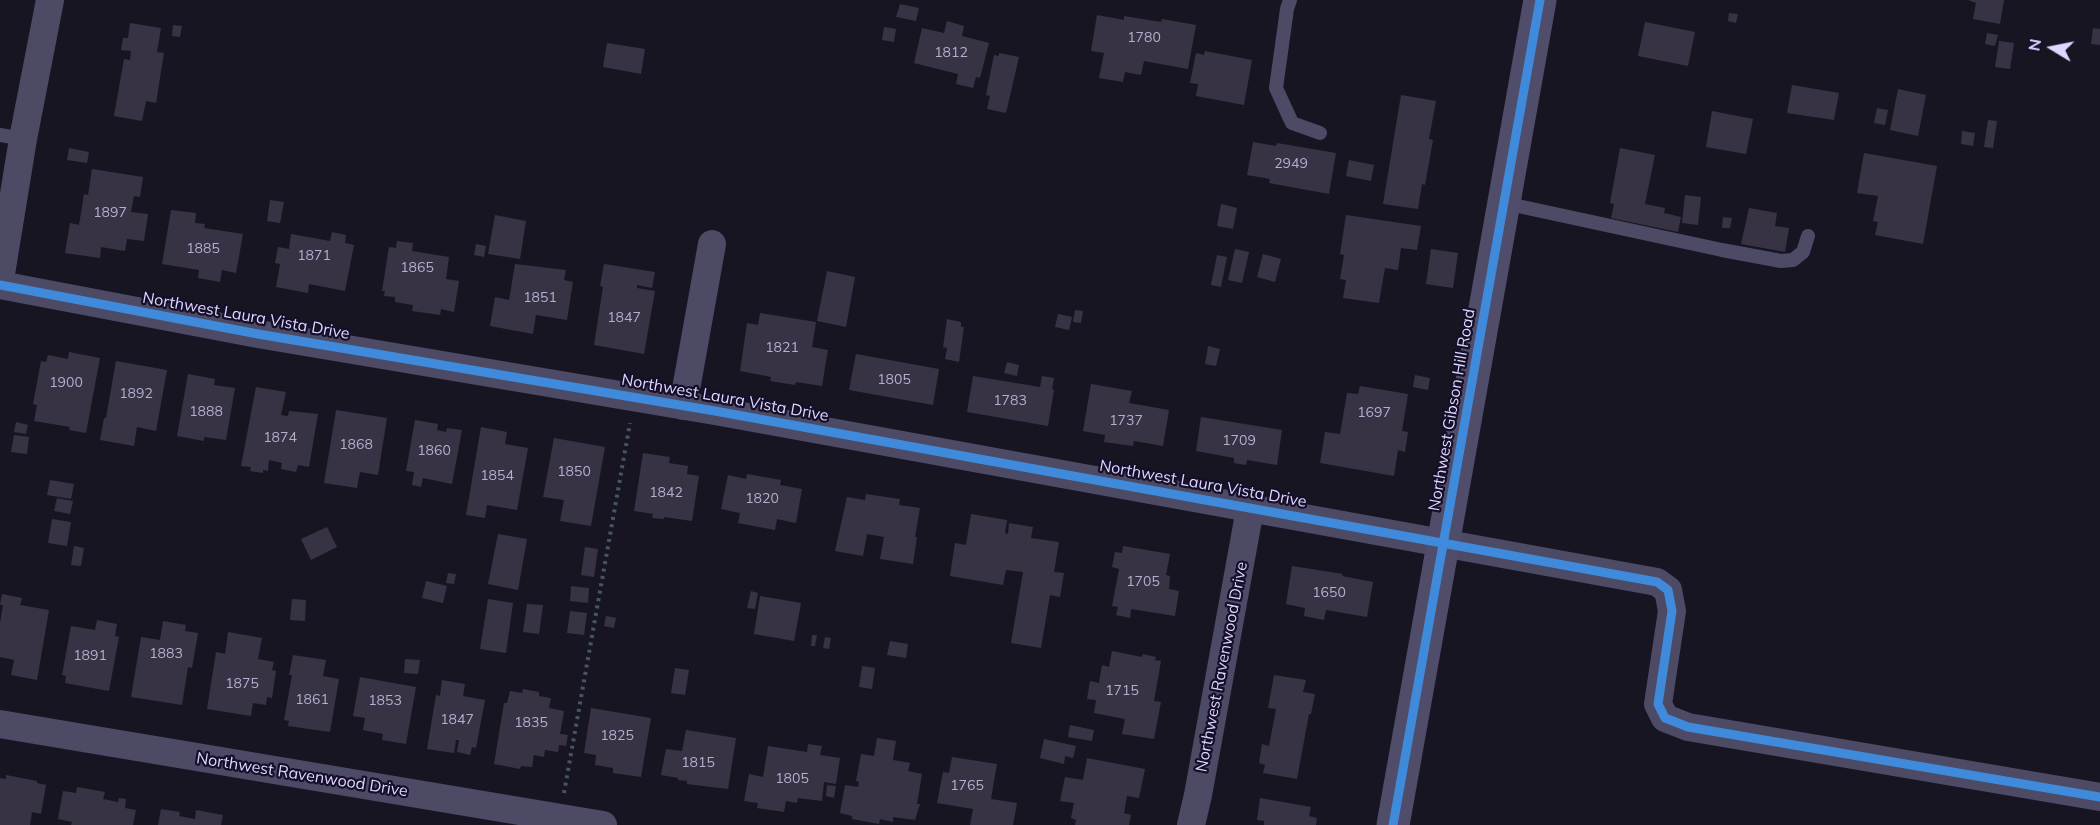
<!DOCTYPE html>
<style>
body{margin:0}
#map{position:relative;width:2100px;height:825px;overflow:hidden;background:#181523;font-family:Mulish,sans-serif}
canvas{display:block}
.north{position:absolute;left:2022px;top:18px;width:60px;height:60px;-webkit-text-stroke:4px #150f29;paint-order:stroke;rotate:280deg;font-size:16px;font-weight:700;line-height:24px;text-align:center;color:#ded7ff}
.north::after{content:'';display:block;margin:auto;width:21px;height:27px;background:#ded7ff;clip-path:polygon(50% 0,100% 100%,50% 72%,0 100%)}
</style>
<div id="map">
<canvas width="2100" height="825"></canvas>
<div class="north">N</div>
</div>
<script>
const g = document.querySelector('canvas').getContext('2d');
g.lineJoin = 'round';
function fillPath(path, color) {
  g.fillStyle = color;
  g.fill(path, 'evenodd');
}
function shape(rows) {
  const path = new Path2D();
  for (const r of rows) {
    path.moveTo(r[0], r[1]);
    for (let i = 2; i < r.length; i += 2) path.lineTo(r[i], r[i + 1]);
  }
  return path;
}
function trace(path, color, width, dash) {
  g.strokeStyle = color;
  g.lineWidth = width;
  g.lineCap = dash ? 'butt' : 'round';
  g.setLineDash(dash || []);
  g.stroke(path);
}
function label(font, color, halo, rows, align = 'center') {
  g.font = font + ' Mulish,sans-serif';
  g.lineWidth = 4.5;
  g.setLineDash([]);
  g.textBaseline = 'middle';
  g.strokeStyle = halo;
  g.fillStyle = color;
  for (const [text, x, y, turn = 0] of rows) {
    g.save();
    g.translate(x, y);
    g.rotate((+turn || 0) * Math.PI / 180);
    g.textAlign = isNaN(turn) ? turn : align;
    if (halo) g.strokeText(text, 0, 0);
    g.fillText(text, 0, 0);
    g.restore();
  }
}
fillPath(shape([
 [1968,0,2004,0,2000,24,1973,19,1976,3],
 [900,4,919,8,916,21,896,17],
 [1729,13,1738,14,1736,23,1728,21],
 [1097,15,1124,20,1124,16,1161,22,1162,19,1196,25,1188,69,1144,61,1141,75,1125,72,1123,82,1099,78,1104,53,1091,51],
 [947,21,964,26,962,36,989,43,980,78,976,77,973,88,956,84,958,74,914,63,922,28,944,33],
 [1645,22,1695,32,1688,66,1638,56],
 [130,23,161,28,157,52,164,53,156,103,146,101,142,121,114,116,124,59,130,60,131,51,121,50,123,38,128,38],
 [173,25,182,26,180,37,172,36],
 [884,27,896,29,894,42,882,40],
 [2093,28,2100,29,2100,45,2091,44],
 [1987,33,1998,35,1995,46,1985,44],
 [1999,41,2014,43,2010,69,1995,67],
 [607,43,645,49,641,74,603,67],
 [1205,51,1252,60,1244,105,1196,96,1198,84,1190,83,1196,53,1204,55],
 [999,53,1019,57,1006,113,987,109,990,96,986,95,994,55,999,56],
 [1792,85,1839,93,1834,120,1787,113],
 [1898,89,1926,95,1918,136,1890,130],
 [1401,95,1436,101,1429,139,1433,140,1425,185,1422,184,1418,209,1383,204],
 [1877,108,1888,110,1885,125,1874,123],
 [1712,111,1753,119,1746,154,1706,147],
 [1988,120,1997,121,1993,148,1984,147],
 [1962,131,1975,133,1973,146,1961,144],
 [1253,142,1276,146,1277,143,1336,153,1329,194,1269,183,1270,179,1247,175],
 [69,148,89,152,87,163,67,160],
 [1620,148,1655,155,1645,204,1665,208,1664,213,1681,217,1678,232,1611,218,1614,204,1610,203],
 [1864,153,1937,166,1923,244,1875,235,1878,222,1873,221,1878,196,1857,193],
 [1349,160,1374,165,1371,181,1346,176],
 [92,169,143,177,140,197,134,196,131,212,148,214,144,241,127,239,125,251,101,247,100,258,65,253,70,223,79,225,84,194,88,195],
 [1685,195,1701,197,1698,225,1682,223],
 [270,200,284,202,280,223,267,221],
 [1221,204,1237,208,1233,229,1217,226],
 [1749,208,1777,213,1775,226,1789,228,1785,252,1741,244],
 [171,210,196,213,195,223,205,224,204,228,243,234,236,273,222,270,220,282,198,278,199,270,162,264],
 [495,215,526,221,520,259,488,254],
 [1346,215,1421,226,1417,250,1401,248,1398,270,1385,268,1379,303,1343,298,1346,280,1340,279,1344,255,1340,254],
 [1723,217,1732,218,1730,228,1722,228],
 [332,232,346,235,345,243,354,245,345,291,309,284,308,293,276,287,280,264,275,263,278,247,289,249,291,234,330,241],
 [397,241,413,243,412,251,449,257,446,279,459,281,454,312,441,309,440,315,412,311,413,305,395,302,395,297,384,296,385,291,382,291,389,247,396,248],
 [476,244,486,246,484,257,474,255],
 [1235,249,1249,252,1242,283,1228,280],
 [1431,249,1458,253,1453,288,1426,284],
 [1263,254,1281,259,1275,282,1257,277],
 [1217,255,1227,257,1221,287,1211,285],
 [515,264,566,270,564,280,573,282,567,320,536,315,533,334,490,326,495,297,509,300],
 [604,264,655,272,652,288,637,285,637,288,655,291,644,354,594,345,603,287,600,286],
 [827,271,855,277,846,327,817,321],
 [1075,310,1083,311,1081,323,1073,322],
 [760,313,816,322,812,347,828,350,822,386,796,382,795,385,770,381,771,377,740,371,747,323,758,325],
 [1058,314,1072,317,1069,330,1055,327],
 [947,319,961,322,961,327,964,327,959,362,945,359,947,348,943,347],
 [1208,346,1220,349,1216,366,1205,364],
 [69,352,100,358,86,433,69,430,70,427,34,421,37,405,33,404,41,361,46,362,48,355,68,359],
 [856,354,939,369,933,405,849,390],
 [116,361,167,370,156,431,137,427,134,446,100,440,104,418,106,418],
 [1007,362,1019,365,1017,376,1004,373],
 [188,374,215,379,214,385,235,388,226,440,204,437,204,441,177,436],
 [1415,375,1430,378,1428,390,1413,387],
 [973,376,1040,387,1042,376,1054,378,1052,389,1054,390,1048,426,967,412],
 [1091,384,1132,391,1129,403,1169,410,1163,446,1134,441,1133,446,1104,442,1105,435,1083,431],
 [1360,386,1408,394,1402,431,1408,432,1405,452,1398,450,1394,476,1320,463,1325,432,1340,434,1347,393,1358,394],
 [256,387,286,392,281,415,288,416,289,411,318,414,309,467,298,465,296,472,281,469,282,463,269,460,268,471,263,470,263,473,250,471,251,467,241,466],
 [336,410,387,418,378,475,360,472,357,488,324,483],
 [1201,417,1282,430,1277,465,1247,460,1246,465,1234,463,1234,458,1196,451],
 [415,420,438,424,437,430,446,432,447,428,462,430,452,484,423,478,421,487,412,485,414,472,406,471],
 [16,422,28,425,26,434,14,432],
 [481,427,507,432,505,444,528,448,517,510,487,505,485,518,466,515],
 [14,435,29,437,27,454,11,452],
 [554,438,605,447,591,526,560,521,564,500,543,497],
 [643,453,670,457,669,463,688,466,687,474,699,476,692,521,664,517,664,519,652,518,653,514,634,511],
 [747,474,781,480,780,485,802,489,796,523,777,519,775,530,738,523,740,513,721,509,728,475,746,479],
 [50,480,74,484,71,499,47,495],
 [866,494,900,499,899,505,920,508,915,537,917,537,913,564,880,559,884,537,867,534,863,556,835,551,847,497,865,500],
 [57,498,73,501,70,514,54,511],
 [971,514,1007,520,1005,533,1008,534,1009,523,1033,527,1031,538,1059,542,1054,572,1064,573,1060,597,1050,595,1041,648,1011,643,1023,572,1006,570,1003,585,950,576,955,543,966,545],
 [52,519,71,522,67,546,48,543],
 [327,527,337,547,311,560,301,539],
 [498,534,527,539,518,590,488,584],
 [74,546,84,548,81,566,71,565],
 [1123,546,1170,554,1166,575,1170,576,1169,589,1179,591,1175,616,1131,609,1130,618,1116,615,1118,607,1112,606,1119,569,1112,567,1115,552,1122,553],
 [585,547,598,549,594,577,581,575],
 [1292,566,1343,574,1342,576,1373,582,1367,617,1326,610,1324,620,1304,616,1305,608,1286,604],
 [448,573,456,574,454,584,446,583],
 [426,581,447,586,443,603,422,598],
 [571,586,589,588,588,603,570,601],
 [751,591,758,593,755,609,747,608],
 [2,594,22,598,20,605,49,610,37,680,11,675,14,660,0,657,0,623,3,605,0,605],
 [760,596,801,603,794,641,754,634],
 [292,599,306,600,305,621,290,620],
 [488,599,513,603,506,653,480,649],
 [527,604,543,605,539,634,523,632],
 [570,611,587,613,584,635,567,633],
 [606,616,616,618,614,628,604,626],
 [97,620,117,624,115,636,119,637,109,691,65,683,66,676,62,675,71,626,95,630],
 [163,621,186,625,185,631,198,633,192,668,188,667,182,705,131,697,141,637,160,640],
 [228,632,262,638,258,659,274,662,272,670,276,671,272,698,267,697,266,705,253,703,251,716,207,709,216,652,225,654],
 [812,635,817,635,815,646,811,646],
 [825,637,831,638,829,649,823,648],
 [890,641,908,644,906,658,887,655],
 [1112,651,1142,657,1143,654,1156,657,1155,660,1161,661,1154,701,1161,702,1154,739,1122,734,1125,719,1094,713,1096,700,1087,699,1090,681,1099,683,1102,665,1109,667],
 [293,655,326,660,323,676,339,679,330,732,288,726,289,721,284,720,292,675,289,675],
 [405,659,420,660,418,674,404,673],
 [862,666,875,668,872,689,859,687],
 [675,668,689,670,685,695,671,693],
 [1274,675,1306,680,1303,692,1315,694,1311,714,1309,714,1297,779,1263,773,1265,765,1259,763,1262,744,1269,746,1276,709,1268,708],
 [360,677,416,687,406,744,382,740,383,734,363,730,365,718,353,716],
 [442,680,465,684,463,696,485,700,476,748,472,747,470,755,457,752,459,740,456,740,454,753,427,749,436,695,440,696],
 [523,689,539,692,539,696,551,698,549,708,564,711,560,734,568,735,566,746,559,745,558,752,545,750,544,757,534,755,532,767,521,766,520,769,494,764,504,703,507,703,510,691,522,693],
 [591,708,651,718,641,777,613,773,613,768,595,765,596,755,584,753],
 [1070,725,1094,730,1092,741,1068,737],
 [686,730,736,738,728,789,687,784,687,781,678,780,678,778,661,775,666,749,682,751],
 [877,738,896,741,893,760,910,763,908,771,922,774,917,804,920,804,915,820,893,817,893,822,880,819,879,824,852,819,852,816,840,813,845,785,858,787,859,782,856,781,861,754,874,756],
 [1044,739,1076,746,1073,758,1065,756,1064,764,1040,758],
 [808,744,822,746,820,755,840,758,836,784,824,782,822,801,798,798,797,803,786,801,784,812,757,808,758,803,744,801,749,774,763,777,768,746,807,752],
 [952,757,997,764,991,799,1017,803,1013,825,970,825,973,809,937,803,943,772,949,773],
 [1087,758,1145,769,1139,798,1127,796,1124,813,1131,815,1129,825,1075,825,1076,820,1071,818,1074,803,1060,801,1065,777,1083,780],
 [6,775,37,781,37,783,46,785,41,814,32,812,30,825,0,825,0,778,6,779],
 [827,785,836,786,834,798,826,796],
 [77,787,105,792,103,799,118,802,119,798,126,799,125,808,136,810,133,825,71,825,72,822,58,819,63,791,76,793],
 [1260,798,1311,807,1309,816,1317,818,1316,825,1264,825,1264,821,1257,820],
 [161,809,180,812,179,816,195,819,196,810,223,815,221,825,158,825]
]), '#373345');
trace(shape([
 [564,793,630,423]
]), '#475464', 4, [3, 4.5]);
trace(shape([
 [1290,0,1287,9,1276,88,1292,123,1320,133],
 [0,135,23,139],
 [1504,203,1722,250,1781,261,1793,260,1803,252,1808,236]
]), '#4c4a64', 14);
trace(shape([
 [0,280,23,139,50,0],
 [0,285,258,334,715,411,1657,582,1668,590,1672,611,1658,704,1665,718,1688,727,2100,797],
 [683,406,712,244],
 [0,724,603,825],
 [1191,825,1198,795,1250,509]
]), '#4c4a64', 28);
trace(shape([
 [1393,825,1540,0]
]), '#504d6a', 33);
trace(shape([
 [0,285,258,334,715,411,1657,582,1668,590,1672,611,1658,704,1665,718,1688,727,2100,797],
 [1393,825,1540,0]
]), '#408adc', 9);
label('14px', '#b4aed0', null, [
 ["1780",1144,38],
 ["1812",951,53],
 ["2949",1291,164],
 ["1897",110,213],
 ["1885",203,249],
 ["1871",314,256],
 ["1865",417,268],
 ["1851",540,298],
 ["1847",624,318],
 ["1821",782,348],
 ["1805",894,380],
 ["1900",66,383],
 ["1892",136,394],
 ["1783",1010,401],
 ["1888",206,412],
 ["1697",1374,413],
 ["1737",1126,421],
 ["1874",280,438],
 ["1709",1239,441],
 ["1868",356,445],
 ["1860",434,451],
 ["1850",574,472],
 ["1854",497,476],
 ["1842",666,493],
 ["1820",762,499],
 ["1705",1143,582],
 ["1650",1329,593],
 ["1883",166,654],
 ["1891",90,656],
 ["1875",242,684],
 ["1715",1122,691],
 ["1861",312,700],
 ["1853",385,701],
 ["1847",457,720],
 ["1835",531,723],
 ["1825",617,736],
 ["1815",698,763],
 ["1805",792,779],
 ["1765",967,786]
]);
label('16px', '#ded7ff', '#150f29', [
 ["Northwest Laura Vista Drive",246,316,10],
 ["Northwest Laura Vista Drive",725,398,10],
 ["Northwest Gibson Hill Road",1452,410,-80],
 ["Northwest Laura Vista Drive",1203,484,10],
 ["Northwest Ravenwood Drive",1222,667,-79],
 ["Northwest Ravenwood Drive",302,775,9]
]);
</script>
